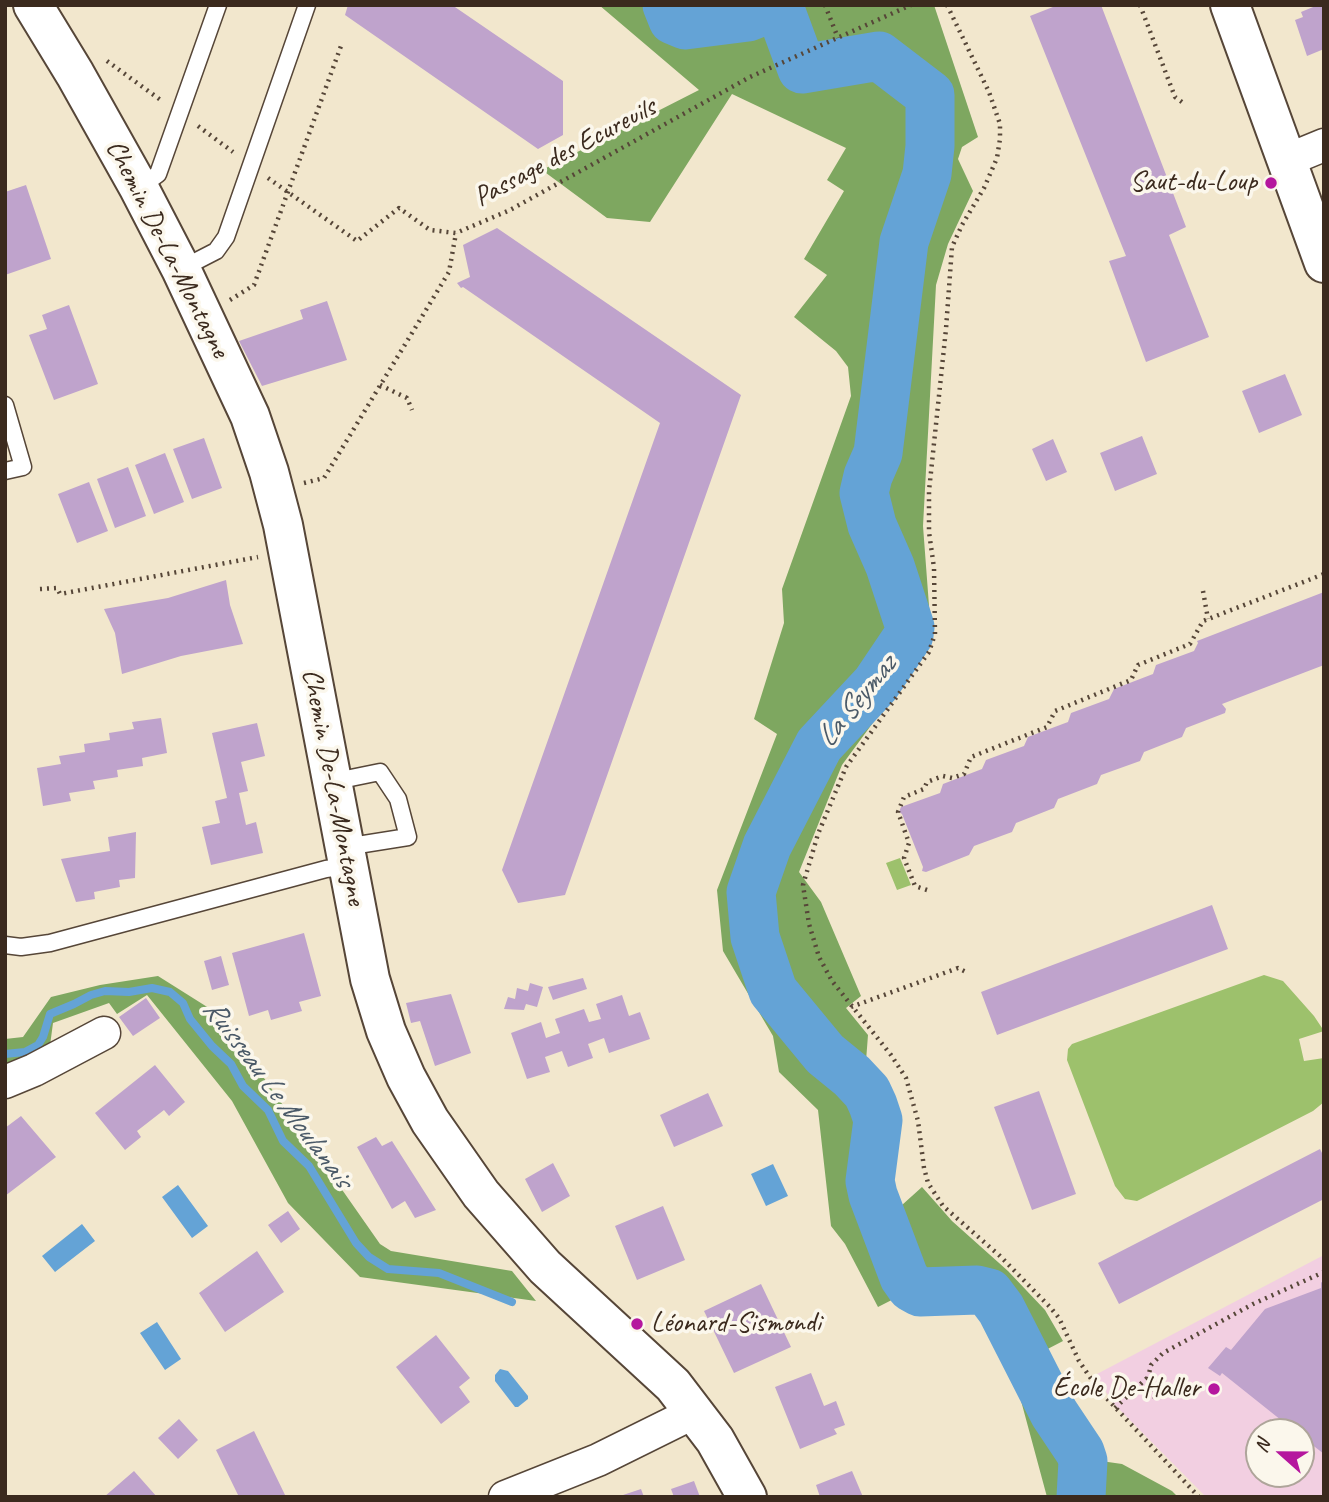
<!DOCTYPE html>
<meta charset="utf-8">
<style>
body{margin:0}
#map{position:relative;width:1329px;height:1502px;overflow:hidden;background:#f2e7cd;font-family:Caveat,sans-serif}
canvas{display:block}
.frame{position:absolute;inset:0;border:7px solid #3b2a1e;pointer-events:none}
.north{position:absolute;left:1245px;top:1418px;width:70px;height:70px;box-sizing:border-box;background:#fbf7ec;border:2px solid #aea59a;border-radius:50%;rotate:291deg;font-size:19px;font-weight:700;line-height:28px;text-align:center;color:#3b2a1e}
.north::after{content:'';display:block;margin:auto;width:24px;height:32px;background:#b5179e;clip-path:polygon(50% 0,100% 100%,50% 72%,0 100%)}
</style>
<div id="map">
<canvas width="1329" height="1502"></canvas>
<div class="frame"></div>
<div class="north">N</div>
</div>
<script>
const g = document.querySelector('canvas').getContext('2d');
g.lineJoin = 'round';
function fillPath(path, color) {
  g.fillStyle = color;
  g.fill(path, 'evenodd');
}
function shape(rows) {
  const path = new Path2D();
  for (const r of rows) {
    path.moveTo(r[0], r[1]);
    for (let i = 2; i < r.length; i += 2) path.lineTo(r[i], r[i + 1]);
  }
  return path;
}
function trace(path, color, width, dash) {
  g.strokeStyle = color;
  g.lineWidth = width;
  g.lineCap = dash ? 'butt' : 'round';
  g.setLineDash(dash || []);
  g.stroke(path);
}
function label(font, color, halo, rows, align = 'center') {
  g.font = font + ' Caveat,sans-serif';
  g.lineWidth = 7;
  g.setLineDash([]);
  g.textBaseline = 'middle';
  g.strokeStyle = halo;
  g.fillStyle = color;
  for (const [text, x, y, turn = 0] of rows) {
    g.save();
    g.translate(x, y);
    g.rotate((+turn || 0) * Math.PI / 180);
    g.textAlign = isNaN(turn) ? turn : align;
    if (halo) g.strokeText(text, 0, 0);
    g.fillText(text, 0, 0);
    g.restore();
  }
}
fillPath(shape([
 [1324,1255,1324,1497,1206,1497,1113,1403,1095,1375],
 [1259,1432,1301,1432,1301,1474,1259,1474]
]), '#f2cfe1');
fillPath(shape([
 [900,858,911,885,897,890,886,863],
 [1264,975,1283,981,1314,1016,1324,1031,1299,1039,1304,1061,1324,1058,1324,1102,1313,1111,1143,1198,1137,1201,1125,1199,1115,1186,1067,1060,1068,1049,1072,1044]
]), '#9dc16c');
fillPath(shape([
 [599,5,934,5,978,137,962,147,958,159,973,191,948,244,936,285,923,526,930,619,905,679,842,765,799,872,821,902,861,996,846,1008,868,1035,866,1061,891,1097,895,1121,889,1172,902,1205,922,1187,952,1221,1008,1271,1045,1310,1063,1341,1038,1354,1022,1321,987,1282,969,1278,923,1284,878,1307,845,1244,831,1226,818,1110,779,1072,773,1036,723,951,717,890,777,734,754,719,784,623,782,589,851,396,848,367,836,351,794,317,827,275,804,259,844,191,827,180,846,148,732,94,650,222,607,218,542,170,699,90],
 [158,976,212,1010,236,1038,380,1244,391,1251,512,1271,536,1301,360,1277,288,1203,232,1101,147,995,117,1014,109,1003,53,1023,49,1053,5,1071,5,1039,23,1037,51,997,100,985],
 [1062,1383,1094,1460,1122,1464,1172,1491,1178,1497,1047,1497,1020,1397]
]), '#7ea760');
fillPath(shape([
 [773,1164,788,1196,766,1206,751,1174],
 [178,1185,208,1226,192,1238,162,1197],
 [82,1224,95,1241,55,1272,42,1256],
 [157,1322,181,1359,165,1370,140,1333],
 [500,1369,508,1371,528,1396,528,1399,518,1407,515,1407,495,1381,495,1375]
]), '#64a3d6');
trace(shape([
 [5,1054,25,1052,38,1045,43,1037,50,1014,74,1004,91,995,105,991,129,992,152,988,170,992,183,1003,190,1019,212,1046,231,1064,243,1086,268,1110,283,1141,309,1166,356,1243,369,1257,388,1269,439,1273,512,1302]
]), '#64a3d6', 8);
trace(shape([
 [667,5,673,20,685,25,748,17,771,8,781,12,802,69,879,56,930,95,930,146,927,174,904,242,878,453,868,476,864,493,872,525,890,566,910,627,909,635,876,684,819,745,767,846,751,892,755,937,773,991,825,1054,852,1076,867,1092,873,1105,878,1120,870,1181,873,1195,904,1277,911,1287,920,1292,977,1290,989,1293,1001,1309,1054,1413,1080,1452,1083,1461,1081,1497]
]), '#64a3d6', 49);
fillPath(shape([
 [348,5,452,5,563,81,563,135,538,149,345,15],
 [1058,5,1101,5,1186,227,1169,235,1209,337,1146,362,1109,261,1126,256,1030,16],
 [1318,5,1324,5,1324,49,1307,56,1295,20,1303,17,1301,12],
 [26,185,51,259,5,275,5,192],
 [497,228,741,395,565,895,518,903,502,870,660,423,463,287,461,288,457,283,470,277,463,245],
 [327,301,347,360,262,386,239,341,303,319,300,310],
 [69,305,98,384,54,400,29,335,47,329,42,315],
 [1285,374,1302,415,1259,433,1242,391],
 [1142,436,1157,474,1115,491,1100,453],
 [204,438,222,488,192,499,173,449],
 [1053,439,1067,472,1046,481,1032,449],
 [165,453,184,502,154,514,135,465],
 [128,467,146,516,115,528,97,479],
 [89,482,108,531,77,543,58,494],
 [226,580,230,605,243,644,181,656,122,674,115,633,104,609,168,598],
 [1324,592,1324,665,1222,704,1226,709,1225,713,1186,728,1182,737,1144,752,1140,761,1101,775,1097,784,1058,799,1054,808,1016,823,1012,832,974,846,969,855,926,872,922,871,923,867,902,814,899,812,901,807,940,793,943,784,982,769,986,760,1024,746,1028,737,1068,722,1071,713,1109,699,1114,689,1153,674,1156,665,1194,651,1198,643,1197,641],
 [161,718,167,753,142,758,143,766,117,770,118,777,93,781,95,789,69,793,71,801,43,806,37,768,61,764,59,756,85,752,84,744,110,740,109,733,134,729,132,722],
 [257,723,265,756,241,762,248,791,239,793,246,825,256,822,263,853,211,865,202,827,220,823,215,801,227,798,212,733],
 [136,832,135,878,119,880,120,887,94,892,95,899,76,902,61,859,110,851,108,837],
 [1212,905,1228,949,997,1035,981,992],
 [304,933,321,996,299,1002,302,1011,271,1020,268,1010,249,1016,232,953],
 [221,956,229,985,212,990,204,961],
 [583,978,587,989,553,1000,548,987],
 [530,983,543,987,537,1007,526,1004,524,1010,504,1009,508,997,515,999,517,988,528,991],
 [451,994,471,1053,435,1066,420,1021,411,1023,406,1003],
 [622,995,629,1016,640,1012,650,1039,609,1053,604,1038,588,1044,593,1058,568,1067,562,1051,545,1057,550,1072,527,1079,511,1033,541,1022,546,1038,560,1033,555,1019,584,1009,589,1022,601,1019,596,1004],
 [146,998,160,1018,133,1036,119,1017],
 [155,1065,185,1102,169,1116,164,1110,137,1131,141,1137,125,1150,95,1113],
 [1039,1091,1076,1194,1032,1210,994,1107],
 [708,1093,723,1126,674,1147,660,1115],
 [21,1116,56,1157,5,1196,5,1128],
 [376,1137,382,1146,392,1141,436,1210,415,1218,405,1201,392,1209,357,1147],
 [1320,1149,1324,1157,1324,1199,1119,1304,1098,1263],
 [553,1163,570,1196,542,1212,525,1179],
 [663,1206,685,1260,637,1280,615,1226],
 [288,1211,300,1229,281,1243,268,1225],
 [257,1251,284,1292,225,1332,199,1293],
 [1321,1282,1324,1284,1324,1454,1301,1436,1301,1432,1296,1432,1222,1373,1220,1376,1208,1368,1226,1347,1231,1350,1265,1309,1321,1288],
 [761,1284,791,1347,734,1373,704,1311],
 [436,1335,470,1378,459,1387,470,1402,441,1424,396,1367],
 [811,1373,824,1406,836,1401,845,1425,834,1429,837,1434,800,1449,775,1387],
 [179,1419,198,1440,178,1459,158,1438],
 [254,1431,286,1497,239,1497,216,1450],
 [134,1471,157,1497,104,1497],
 [852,1471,863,1497,820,1497,816,1485],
 [694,1481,700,1497,674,1497,671,1489],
 [641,1489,644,1497,621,1497,620,1496]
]), '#bfa3cc');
const service = shape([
 [139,188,158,174,218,5],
 [181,269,216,251,226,237,307,5],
 [5,405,23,467,5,471],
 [331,782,380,772,398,799,408,837,345,847],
 [5,945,21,947,50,943,326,869,347,866]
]);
const minor = shape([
 [1285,161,1324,145],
 [5,1082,34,1070,104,1033],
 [505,1497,598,1460,695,1412]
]);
const tertiary = shape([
 [33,5,75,74,139,188,181,269,250,416,269,472,283,525,370,979,386,1031,406,1077,430,1121,481,1194,545,1267,673,1385,715,1440,747,1497],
 [1230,5,1324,263]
]);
trace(service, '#564638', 19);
trace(minor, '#564638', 35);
trace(tertiary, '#564638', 42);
trace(shape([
 [825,5,838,38],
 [947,5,989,92,1000,124,1000,139,997,158,984,188,962,225,952,247,946,329,929,491,929,532,934,568,935,634,929,652,846,767,818,834,803,885,809,924,819,957,832,981,891,1055,906,1078,918,1121,924,1168,928,1183,943,1206,1000,1256,1050,1307,1059,1318,1079,1361,1098,1389,1199,1497],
 [1140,5,1175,97,1186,105],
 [107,61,162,101],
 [198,126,233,152],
 [268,178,357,241,399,208,430,230,456,233,510,210,750,77,911,5],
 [230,300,254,285,341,46],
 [380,385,407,398,412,410],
 [304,483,324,478,449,272,456,233],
 [40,589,57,588,60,594,258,557],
 [1203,591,1208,619],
 [927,890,915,886,904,858,909,843,898,812,904,797,924,789,927,782,943,776,952,778,964,774,971,757,1047,727,1055,711,1131,680,1138,665,1190,644,1203,621,1324,574],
 [851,1007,958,968,966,972],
 [1155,1398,1149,1389,1148,1378,1151,1365,1163,1353,1253,1304,1324,1272],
 [1115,1408,1147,1378]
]), '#564638', 4.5, [2, 5]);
trace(service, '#fff', 16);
trace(minor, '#fff', 32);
trace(tertiary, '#fff', 38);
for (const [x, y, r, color] of [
 [1271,183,7,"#b5179e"],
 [637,1324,7,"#b5179e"],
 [1214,1389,7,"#b5179e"]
]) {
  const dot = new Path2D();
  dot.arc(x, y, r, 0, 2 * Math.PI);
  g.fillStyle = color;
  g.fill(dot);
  trace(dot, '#fbf7ec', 2.5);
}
label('28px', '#3b2a1e', '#fbf7ec', [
 ["Passage des Ecureuils",565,153,-28],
 ["Chemin De-La-Montagne",167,249,63],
 ["Chemin De-La-Montagne",333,787,79]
]);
label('28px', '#3b2a1e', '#fbf7ec', [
 ["Saut-du-Loup",1257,183],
 ["Léonard-Sismondi",651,1324,"left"],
 ["École De-Haller",1200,1389]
], 'right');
label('italic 30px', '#4b5a68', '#fbf7ec', [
 ["La Seymaz",857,702,-51],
 ["Ruisseau Le Moulanais",277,1094,53]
]);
</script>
